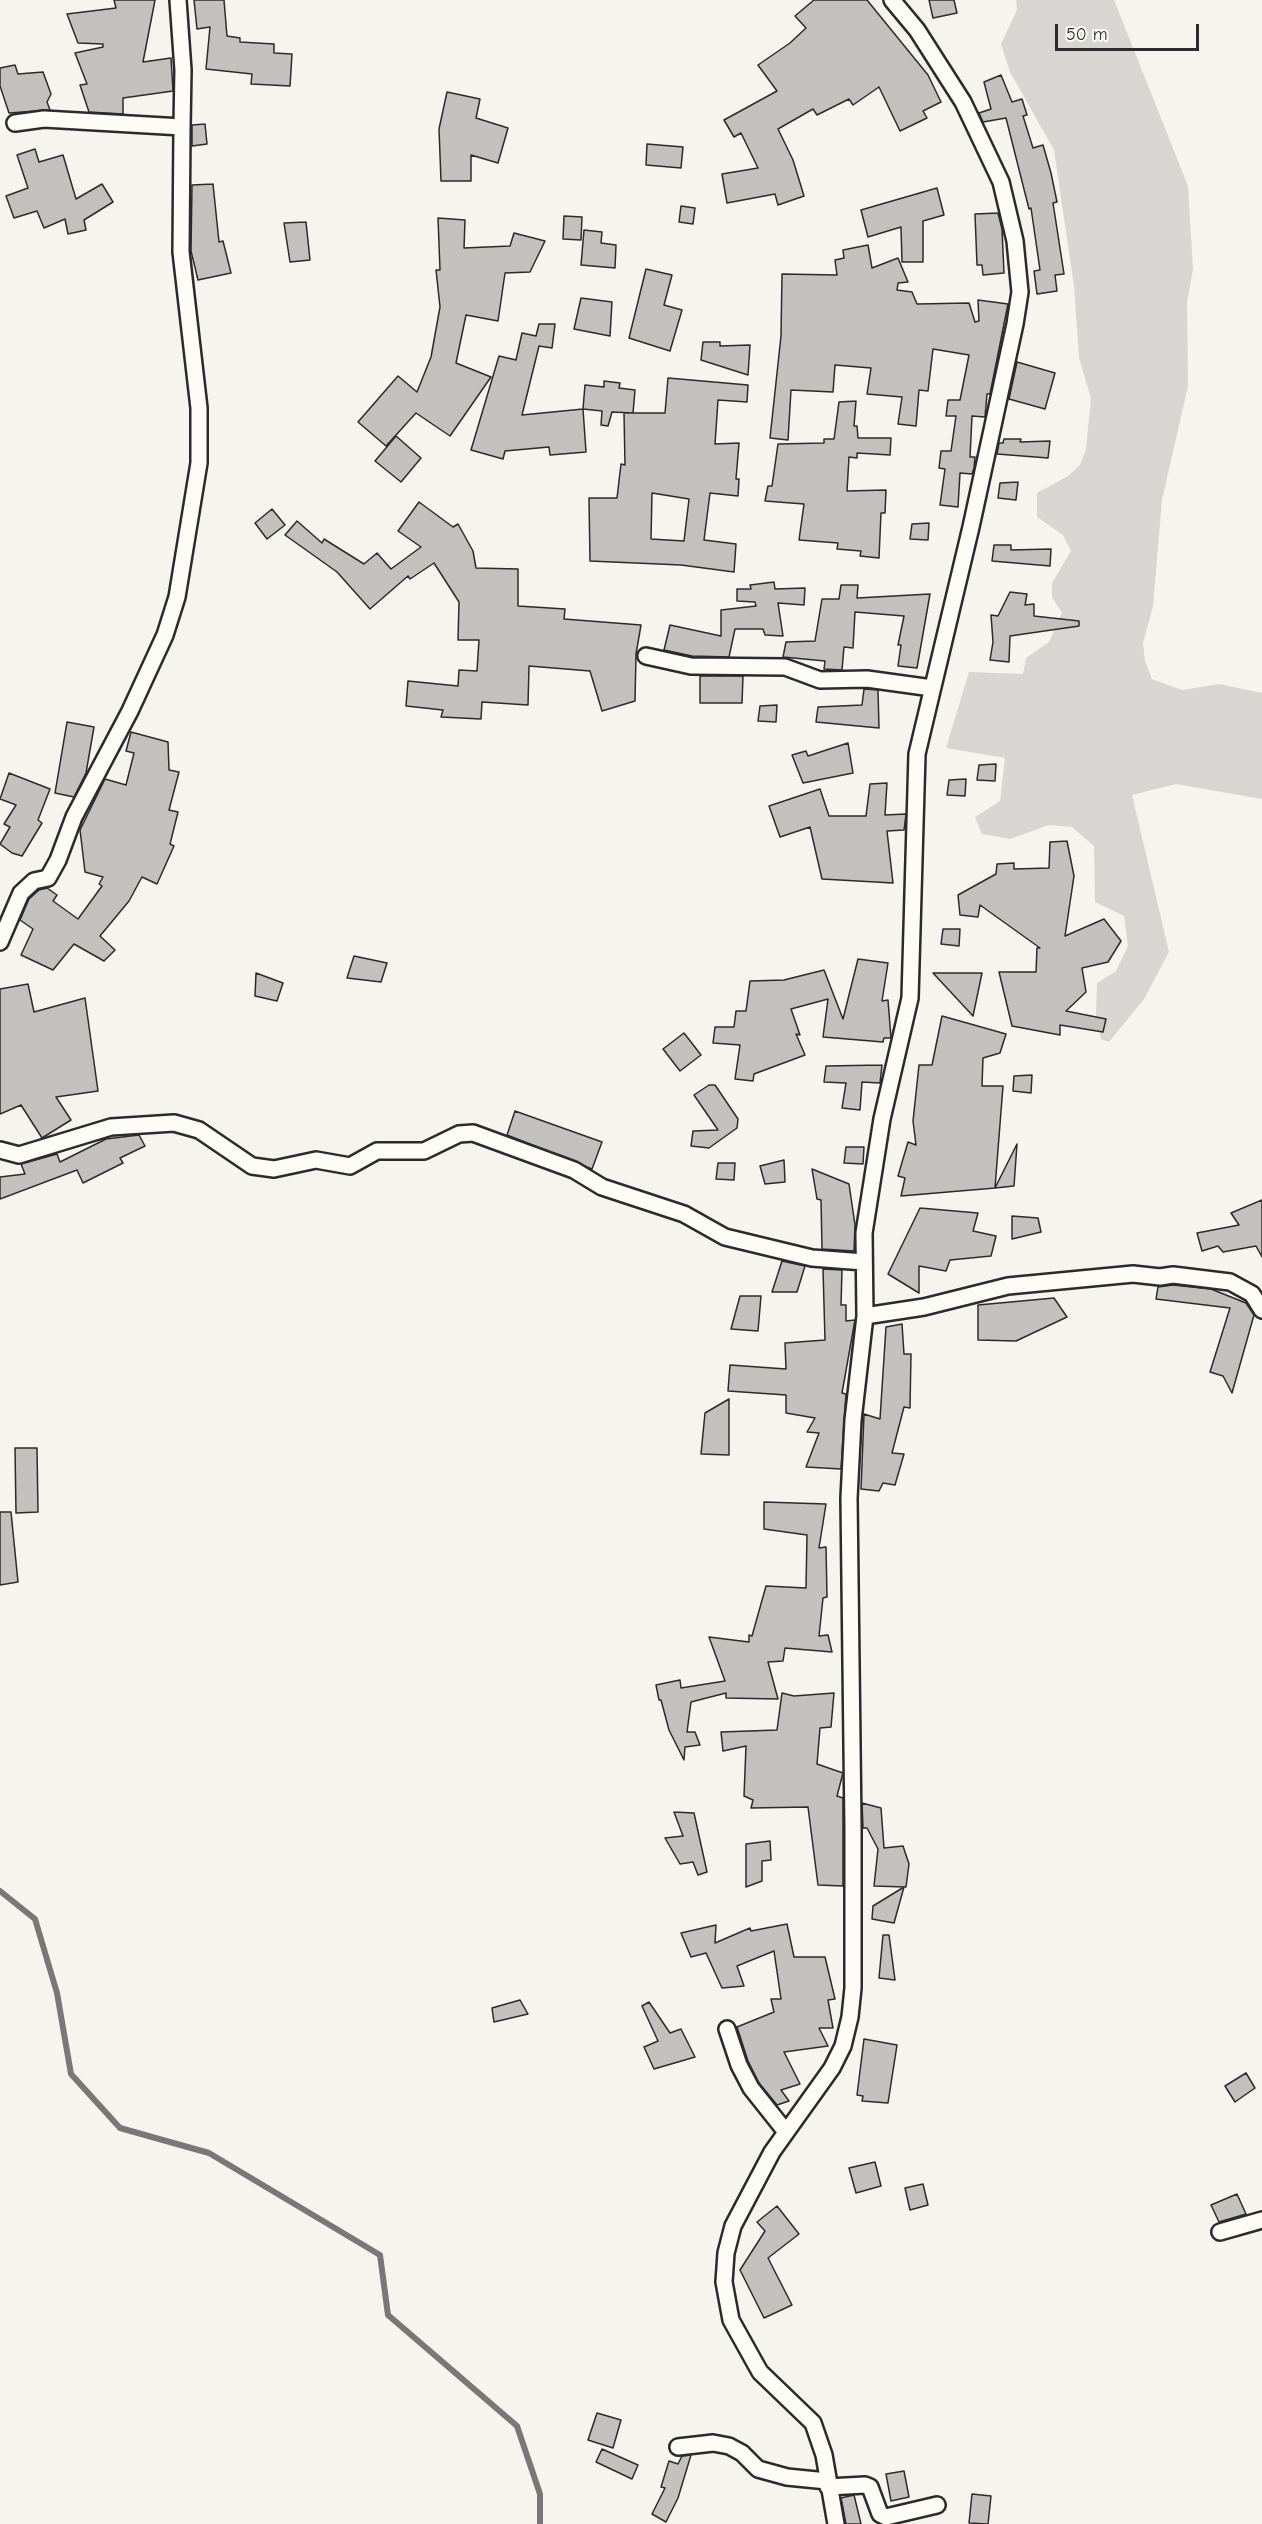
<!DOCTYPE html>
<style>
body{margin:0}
#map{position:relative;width:1262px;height:2524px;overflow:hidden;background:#f5f4ef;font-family:"Comic Neue",sans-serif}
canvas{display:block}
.scale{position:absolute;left:1055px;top:24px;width:144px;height:27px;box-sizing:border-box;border:3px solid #2b2b2b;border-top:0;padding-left:8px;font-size:18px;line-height:21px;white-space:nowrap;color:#2b2b2b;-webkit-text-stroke:4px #fdfcf7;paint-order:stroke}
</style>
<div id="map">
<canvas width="1262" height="2524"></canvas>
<div class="scale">50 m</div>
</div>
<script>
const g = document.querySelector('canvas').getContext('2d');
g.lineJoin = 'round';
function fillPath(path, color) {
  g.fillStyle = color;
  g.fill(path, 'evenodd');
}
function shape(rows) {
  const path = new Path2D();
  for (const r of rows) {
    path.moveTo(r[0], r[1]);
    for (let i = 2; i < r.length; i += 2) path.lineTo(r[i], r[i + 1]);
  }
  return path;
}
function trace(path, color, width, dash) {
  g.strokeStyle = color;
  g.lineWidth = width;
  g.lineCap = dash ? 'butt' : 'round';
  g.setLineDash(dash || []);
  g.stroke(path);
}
fillPath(shape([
 [1016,0,1114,0,1188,186,1193,269,1187,302,1188,386,1162,500,1153,606,1143,643,1145,661,1152,679,1182,690,1219,684,1262,693,1262,799,1176,784,1132,795,1169,952,1144,999,1109,1042,1101,1039,1096,1017,1097,983,1116,971,1128,946,1124,916,1095,902,1094,846,1072,827,1049,825,1010,839,982,834,975,817,1000,801,1005,758,946,748,969,672,1023,674,1026,658,1049,642,1062,613,1052,597,1052,583,1071,551,1063,535,1037,517,1037,493,1068,476,1080,465,1086,449,1091,398,1079,358,1074,286,1054,150,1010,72,1001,44,1017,10]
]), '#d7d6d2');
trace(shape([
 [0,1891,35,1919,57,1993,71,2074,120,2128,209,2153,380,2255,388,2315,517,2426,540,2494,540,2524]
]), '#797877', 6);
const building = shape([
 [114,0,155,0,143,62,171,58,173,91,123,98,123,114,89,112,80,85,87,84,75,53,103,47,103,44,78,43,67,14,116,8,114,0],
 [194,0,224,0,227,36,240,38,240,42,274,44,274,53,292,54,290,86,251,84,252,74,206,69,210,27,197,29,194,0],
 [814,0,867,0,928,75,941,102,923,111,927,118,900,131,879,87,853,105,849,99,817,115,813,109,778,129,793,160,804,196,778,205,775,194,727,203,722,174,758,168,741,133,734,137,724,120,777,91,758,65,790,43,806,28,795,16,814,0],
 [929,0,954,0,957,13,933,18,929,0],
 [15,65,18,74,43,72,51,94,47,102,50,110,9,113,0,86,0,68,15,65],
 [1001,75,1012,102,1022,99,1027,115,1023,116,1033,148,1043,145,1051,173,1057,202,1053,203,1064,274,1055,275,1057,291,1037,294,1034,271,1040,270,1031,208,1029,209,1006,118,983,122,979,113,991,109,984,82,1001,75],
 [447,92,480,99,476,118,508,128,498,163,471,155,471,181,441,181,439,129,447,92],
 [205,124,207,144,192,146,192,125,205,124],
 [647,144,683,147,681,168,646,165,647,144],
 [35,149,39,162,63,155,76,199,102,184,113,202,84,220,86,230,68,234,65,219,44,228,37,211,14,218,6,196,28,188,17,155,35,149],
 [213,184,219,242,223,241,231,273,198,280,191,251,192,185,213,184],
 [937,188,944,215,923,221,923,262,902,262,901,227,868,237,861,210,937,188],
 [681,206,695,208,693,224,679,222,681,206],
 [998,213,1002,229,1004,273,983,275,982,265,977,265,975,214,998,213],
 [564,216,582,217,581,240,563,239,564,216],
 [438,218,465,220,464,248,510,246,514,233,545,241,530,272,505,273,498,321,466,315,456,363,491,377,450,436,416,413,386,446,358,422,398,376,417,392,431,357,440,307,436,270,440,270,438,218],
 [306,222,310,260,290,262,284,223,306,222],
 [584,230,602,232,601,243,616,245,615,268,581,265,584,230],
 [868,245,872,268,898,258,908,282,898,283,897,290,912,292,917,304,969,303,975,322,979,321,978,300,1008,304,990,394,987,394,985,417,972,416,970,457,975,457,974,468,972,474,960,473,958,507,940,505,945,469,939,468,941,451,951,451,956,416,946,416,948,400,960,400,969,355,933,349,928,391,919,390,916,426,898,424,902,397,867,394,871,368,835,365,833,392,791,390,788,440,770,438,781,336,782,274,837,275,835,260,844,258,843,250,868,245],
 [646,269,672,275,664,305,682,310,670,351,629,338,646,269],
 [581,298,612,302,610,336,574,329,581,298],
 [539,324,555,324,552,348,539,346,522,415,583,409,586,452,550,455,549,447,505,451,503,459,471,450,499,356,516,360,522,333,536,336,539,324],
 [703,342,720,342,720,346,750,345,748,375,701,360,703,342],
 [1017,362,1055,373,1045,409,1009,399,1017,362],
 [668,378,748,385,747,402,718,400,715,444,739,443,736,479,739,479,738,496,710,493,704,540,736,544,734,572,681,565,590,561,589,498,617,498,621,464,625,465,624,413,665,413,668,378],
 [652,493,689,499,684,541,651,539,652,493],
 [604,381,620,383,619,388,635,390,633,413,612,412,608,426,601,425,602,411,583,409,585,385,604,387,604,381],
 [856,401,854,426,857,426,858,438,891,438,890,455,857,453,857,458,849,457,847,491,886,490,885,513,881,513,879,558,860,556,861,551,837,549,838,543,799,540,804,504,765,501,768,486,772,486,778,444,824,443,824,439,834,439,839,402,856,401],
 [396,436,421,458,401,482,375,461,396,436],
 [1004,439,1021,439,1020,442,1050,441,1048,458,997,454,999,443,1003,443,1004,439],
 [1018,482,1016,500,998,498,1000,483,1018,482],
 [419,502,453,527,458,524,473,551,476,568,518,569,518,606,565,609,564,619,641,625,636,654,635,701,602,711,590,671,529,666,528,705,482,702,481,719,441,717,443,710,406,706,408,681,458,686,459,670,477,671,479,640,458,640,459,602,434,563,410,579,408,576,370,609,337,572,285,535,297,521,322,543,324,539,364,564,377,553,391,569,421,547,398,531,419,502],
 [272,509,285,525,267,539,255,523,272,509],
 [929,523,928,540,910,539,912,524,929,523],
 [994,545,1011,545,1011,550,1051,549,1050,566,992,561,994,545],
 [774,582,775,589,805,588,804,605,778,603,783,636,765,635,763,629,735,629,729,657,692,656,664,650,670,625,721,636,721,610,756,606,755,602,737,601,737,589,751,589,750,585,774,582],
 [841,585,858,585,857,598,930,594,917,668,898,666,901,645,898,645,904,616,855,612,853,648,844,647,842,670,824,669,825,661,783,657,786,642,815,641,822,599,839,599,841,585],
 [1010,592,1027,594,1025,605,1034,604,1034,616,1079,621,1079,626,1010,636,1009,662,990,660,993,642,991,615,998,616,1010,592],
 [700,676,743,676,742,703,700,703,700,676],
 [864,689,878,690,879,728,816,722,818,707,862,705,864,689],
 [777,705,776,722,758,721,760,706,777,705],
 [67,722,94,727,86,773,74,797,55,793,67,722],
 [131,732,168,742,169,770,179,772,169,810,178,812,170,844,174,846,157,884,142,877,129,901,100,936,115,950,104,961,74,944,53,970,21,955,33,929,20,920,29,899,39,890,47,888,57,895,53,901,78,919,102,886,99,884,103,877,85,872,80,830,105,779,126,785,134,753,126,751,131,732],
 [848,743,853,773,803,783,792,755,806,751,808,756,848,743],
 [996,764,995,781,977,780,979,765,996,764],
 [9,773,50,789,38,820,42,823,22,856,12,853,0,844,10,827,4,824,16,805,0,799,9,773],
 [966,779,965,796,947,795,949,780,966,779],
 [887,783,885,815,906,814,904,830,887,831,893,883,822,879,810,827,780,837,769,806,820,789,829,816,866,816,870,784,887,783],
 [1067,841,1074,876,1065,936,1104,919,1121,941,1108,962,1082,968,1086,992,1066,1011,1106,1019,1103,1032,1060,1025,1060,1035,1012,1026,999,972,1036,972,1037,948,1040,948,980,905,978,917,960,915,958,895,996,874,997,864,1014,863,1014,869,1049,868,1050,842,1067,841],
 [943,929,960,929,959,946,941,944,943,929],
 [354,956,387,963,381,982,347,978,354,956],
 [858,959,888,963,882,1001,888,1000,891,1038,884,1038,883,1042,823,1037,828,999,791,1009,800,1035,796,1034,805,1055,754,1074,753,1081,735,1079,740,1045,713,1043,715,1027,734,1027,736,1011,746,1011,750,981,784,980,824,970,843,1019,858,959],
 [256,973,283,983,277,1001,255,996,256,973],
 [933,973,982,973,973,1016,933,973],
 [28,984,34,1012,85,998,98,1091,56,1097,71,1120,42,1138,21,1105,0,1114,0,989,28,984],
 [942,1016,1006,1034,1000,1053,983,1058,982,1086,1003,1086,995,1188,901,1196,905,1178,898,1176,908,1142,916,1145,913,1121,919,1065,932,1065,942,1016],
 [684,1033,701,1055,680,1071,663,1049,684,1033],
 [882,1065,880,1083,862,1082,860,1110,842,1108,846,1083,824,1082,826,1066,882,1065],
 [1032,1075,1031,1093,1013,1091,1014,1076,1032,1075],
 [709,1085,715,1085,738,1119,737,1128,709,1148,691,1146,693,1131,718,1130,694,1095,709,1085],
 [515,1111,602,1142,592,1169,507,1135,515,1111],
 [139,1135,145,1146,120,1158,123,1163,83,1183,77,1170,0,1199,0,1177,25,1174,21,1164,57,1154,60,1162,106,1139,139,1135],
 [1017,1144,1014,1186,995,1188,1017,1144],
 [846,1147,864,1147,863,1164,844,1163,846,1147],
 [784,1160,785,1182,765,1184,760,1166,784,1160],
 [718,1163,735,1163,734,1180,716,1179,718,1163],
 [812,1169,849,1184,855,1225,854,1251,822,1249,821,1200,817,1199,812,1169],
 [1262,1200,1262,1257,1256,1246,1223,1252,1218,1246,1202,1251,1197,1233,1239,1225,1231,1213,1262,1200],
 [920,1208,978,1213,973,1231,996,1236,991,1256,950,1260,946,1271,919,1266,919,1293,888,1274,920,1208],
 [1012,1216,1038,1218,1041,1232,1012,1239,1012,1216],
 [782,1261,805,1266,797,1292,772,1292,782,1261],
 [823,1269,842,1270,841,1305,846,1305,846,1321,855,1320,842,1393,846,1394,841,1469,806,1467,819,1433,807,1432,815,1418,786,1413,786,1395,728,1391,730,1365,786,1369,785,1343,825,1340,823,1269],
 [1173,1285,1211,1289,1246,1303,1254,1315,1232,1393,1223,1376,1210,1372,1230,1308,1156,1299,1158,1287,1173,1285],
 [740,1296,761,1296,758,1331,731,1329,740,1296],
 [1054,1298,1067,1317,1016,1341,978,1340,978,1305,1054,1298],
 [902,1324,904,1354,911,1354,910,1408,904,1407,892,1453,904,1454,895,1485,883,1483,879,1491,861,1489,864,1414,880,1419,886,1327,902,1324],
 [729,1399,729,1455,701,1454,705,1413,729,1399],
 [15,1448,37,1448,38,1512,16,1513,15,1448],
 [764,1502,826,1504,819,1548,826,1547,827,1597,823,1598,819,1636,828,1635,832,1652,785,1648,783,1661,768,1662,778,1699,726,1698,726,1693,691,1702,687,1732,695,1732,700,1745,685,1747,684,1760,669,1730,661,1700,659,1700,656,1685,680,1680,681,1688,725,1681,709,1637,749,1642,749,1635,752,1636,766,1586,806,1588,807,1535,764,1529,764,1502],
 [0,1512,11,1512,18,1582,0,1585,0,1512],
 [782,1693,794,1696,834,1693,831,1727,820,1728,817,1764,843,1773,837,1796,843,1798,843,1886,818,1885,808,1807,751,1808,753,1800,744,1796,746,1746,723,1751,721,1732,777,1730,782,1693],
 [862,1803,881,1808,884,1848,903,1846,909,1864,906,1887,874,1886,878,1849,867,1828,863,1828,862,1803],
 [674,1812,694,1813,707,1872,698,1875,693,1862,680,1864,665,1838,683,1836,674,1812],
 [770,1841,771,1860,762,1861,762,1881,746,1887,746,1844,770,1841],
 [904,1887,894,1923,872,1919,873,1906,904,1887],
 [787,1924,794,1957,825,1957,835,1999,828,2000,833,2028,819,2028,828,2046,784,2052,800,2084,781,2090,789,2101,777,2105,759,2083,748,2061,737,2027,774,2012,771,1999,781,1999,774,1951,737,1966,744,1986,722,1988,706,1953,691,1957,681,1933,716,1925,715,1943,750,1928,751,1931,787,1924],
 [883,1935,889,1935,895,1980,879,1978,883,1935],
 [520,2000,528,2014,494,2022,492,2008,520,2000],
 [649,2002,670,2033,681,2029,695,2057,654,2069,644,2047,658,2041,642,2006,649,2002],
 [864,2039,897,2045,888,2103,862,2101,863,2096,857,2095,864,2039],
 [1246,2073,1255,2088,1235,2102,1225,2086,1246,2073],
 [875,2162,881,2186,856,2193,849,2168,875,2162],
 [923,2184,928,2205,910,2210,905,2188,923,2184],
 [1237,2194,1246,2214,1219,2222,1211,2205,1237,2194],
 [777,2206,799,2234,768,2258,792,2305,764,2318,740,2270,765,2231,757,2222,777,2206],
 [597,2413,621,2420,613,2448,588,2440,597,2413],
 [602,2449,638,2465,632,2479,596,2462,602,2449],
 [691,2455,678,2498,666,2522,652,2514,665,2488,661,2487,669,2461,678,2464,682,2456,691,2455],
 [904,2471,909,2497,891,2501,886,2474,904,2471],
 [972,2494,991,2496,988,2524,969,2523,972,2494],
 [854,2495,861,2524,846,2524,841,2498,854,2495]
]);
fillPath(building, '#c2c1be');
trace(building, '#2b2b2b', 1.5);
const street = shape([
 [15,123,44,119,182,127,183,70,178,0],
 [646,656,691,666,785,667,820,680,867,679,932,688],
 [0,942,21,893,34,881,48,878,58,860,74,817,130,711,165,635,177,597,199,463,199,408,181,252,182,127],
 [0,1150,19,1155,111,1127,174,1123,199,1130,252,1166,274,1169,316,1160,350,1166,377,1151,424,1151,459,1134,473,1133,574,1170,602,1187,684,1214,725,1237,812,1258,864,1262],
 [865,1316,924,1307,1008,1286,1133,1274,1160,1277,1173,1275,1230,1282,1252,1294,1262,1310],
 [727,2029,739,2065,751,2088,786,2132],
 [1220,2232,1262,2220],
 [678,2447,713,2443,729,2446,742,2453,758,2469,787,2477,827,2481],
 [828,2487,865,2485,870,2487,880,2514,886,2517,937,2505],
 [836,2524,824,2455,813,2423,760,2372,731,2320,724,2282,726,2253,733,2226,772,2152,832,2068,843,2046,850,2017,853,1988,853,1828,849,1498,853,1420,865,1316,864,1233,882,1119,910,998,917,754,971,527,1015,324,1020,292,1015,241,1001,182,963,102,917,30,892,0]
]);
trace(street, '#2b2b2b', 20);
trace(street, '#fdfcf7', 15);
</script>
